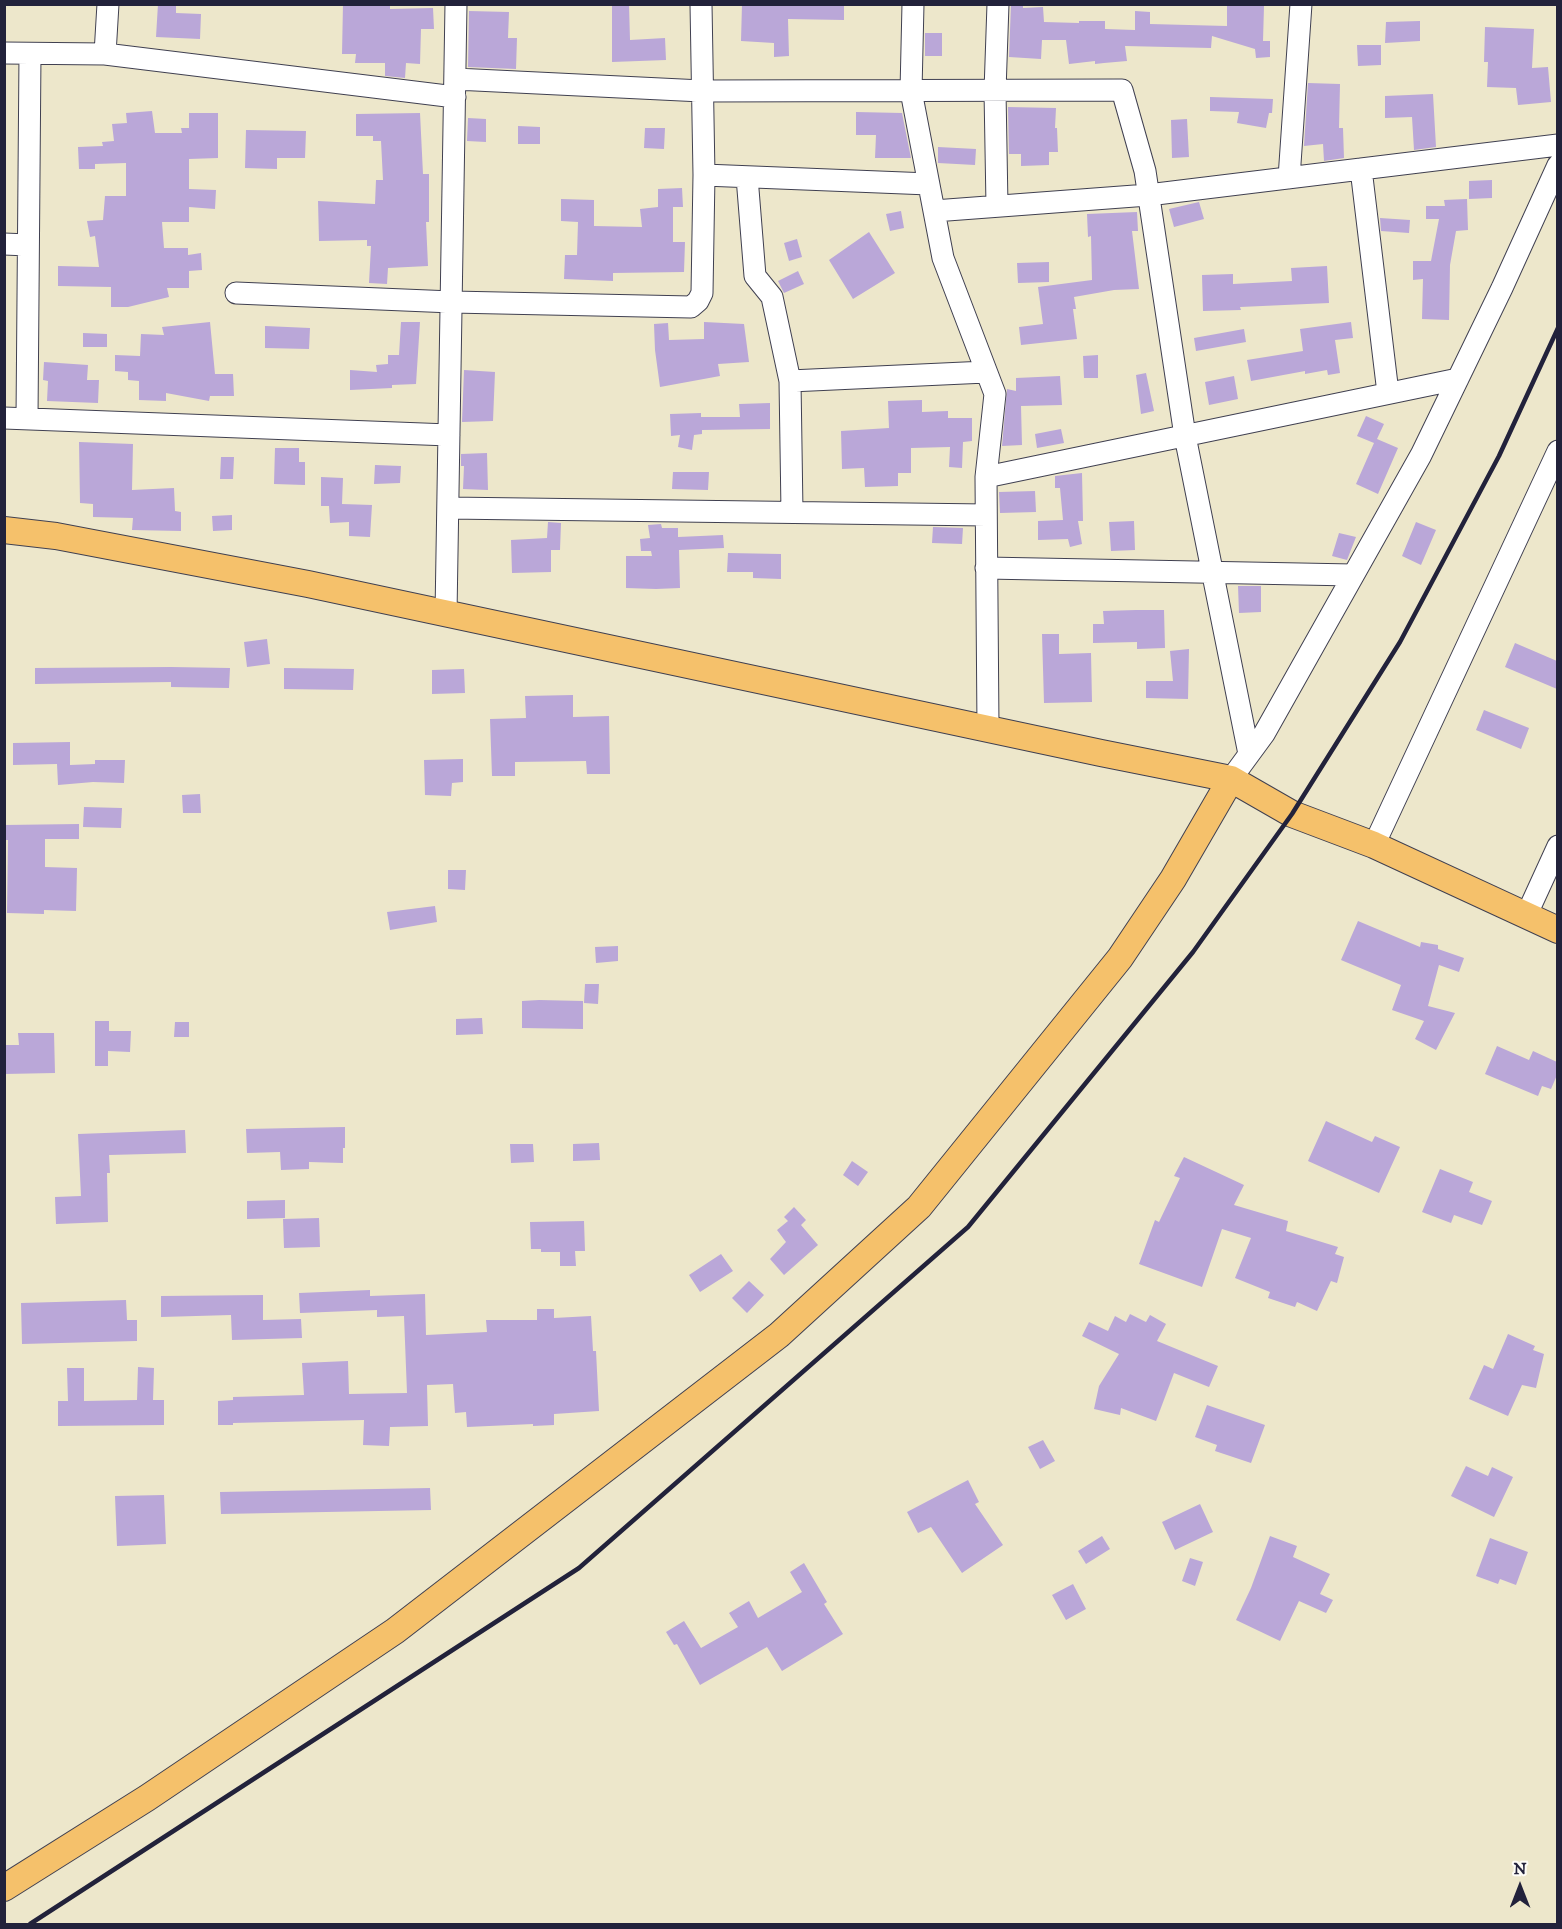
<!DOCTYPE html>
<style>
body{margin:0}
#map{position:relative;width:1562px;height:1929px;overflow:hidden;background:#ede7cb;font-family:"IM FELL DW Pica",serif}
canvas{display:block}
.frame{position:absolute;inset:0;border:6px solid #22223b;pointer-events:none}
.north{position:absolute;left:1490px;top:1857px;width:60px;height:60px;-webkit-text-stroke:4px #fdfcf7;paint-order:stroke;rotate:0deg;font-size:16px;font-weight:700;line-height:24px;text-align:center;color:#22223b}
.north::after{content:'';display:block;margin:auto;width:21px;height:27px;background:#22223b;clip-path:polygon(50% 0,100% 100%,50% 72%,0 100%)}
</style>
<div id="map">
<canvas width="1562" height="1929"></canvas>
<div class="frame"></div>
<div class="north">N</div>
</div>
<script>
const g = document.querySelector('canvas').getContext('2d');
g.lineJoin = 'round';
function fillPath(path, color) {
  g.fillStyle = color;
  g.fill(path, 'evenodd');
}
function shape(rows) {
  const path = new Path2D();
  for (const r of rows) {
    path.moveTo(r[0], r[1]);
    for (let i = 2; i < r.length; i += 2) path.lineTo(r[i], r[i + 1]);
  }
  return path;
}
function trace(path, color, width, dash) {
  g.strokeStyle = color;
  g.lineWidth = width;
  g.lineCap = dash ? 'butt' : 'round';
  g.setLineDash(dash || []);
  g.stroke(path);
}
fillPath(shape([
 [158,4,176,4,176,13,201,14,200,39,156,37],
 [343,4,390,5,390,9,433,8,434,29,421,29,420,64,406,63,405,78,385,76,385,63,355,63,356,54,342,54],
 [612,4,629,4,630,40,665,38,666,60,612,62],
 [742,4,844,4,844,20,788,19,789,56,774,57,774,43,741,41],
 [1011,4,1023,4,1023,8,1043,7,1044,22,1079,23,1079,21,1105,21,1105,29,1135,30,1135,11,1150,12,1150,24,1227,26,1227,6,1264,6,1263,41,1270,41,1270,57,1256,58,1255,49,1212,36,1211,48,1125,46,1127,61,1104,63,1095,64,1095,61,1069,64,1066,40,1042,40,1041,59,1009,57],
 [469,11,509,12,508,38,517,38,516,69,468,67],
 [1420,21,1420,41,1385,43,1386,22],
 [1485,27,1534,29,1532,68,1548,67,1551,102,1518,105,1516,88,1487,87,1488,62,1484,62],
 [925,33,942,33,942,56,925,56],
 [1357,45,1381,45,1381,65,1358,66],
 [1308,83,1340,84,1339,128,1343,128,1344,158,1324,161,1323,144,1304,146],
 [1433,94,1436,147,1414,150,1412,117,1385,118,1385,96],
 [1210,97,1273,99,1272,113,1269,113,1266,128,1237,123,1239,112,1210,111],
 [1008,107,1056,108,1055,128,1057,128,1058,152,1049,152,1049,165,1021,166,1021,154,1009,154],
 [152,111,155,133,182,133,181,128,189,128,189,113,218,113,218,158,189,159,189,189,216,190,215,209,189,207,189,222,162,222,164,248,188,248,188,255,201,253,202,270,189,271,189,288,167,288,169,297,128,307,111,307,111,287,58,286,58,266,99,267,95,236,90,237,87,221,103,220,105,196,126,196,126,163,95,164,95,169,79,169,78,147,103,146,102,142,114,141,112,124,127,123,126,113],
 [856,112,902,113,911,158,875,158,876,135,856,135],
 [420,113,423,174,429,174,429,222,426,222,428,266,388,268,387,284,369,283,371,246,367,246,367,240,319,241,318,201,375,204,376,180,383,180,381,141,373,141,373,136,356,136,356,114],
 [468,118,486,119,486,142,467,141],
 [1187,119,1189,157,1172,158,1171,120],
 [518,126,540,127,540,144,518,144],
 [645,128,665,128,664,149,644,148],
 [246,130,306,131,305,158,277,158,277,169,245,168],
 [938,147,976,149,975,165,938,163],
 [1492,180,1492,198,1469,199,1469,181],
 [682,188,683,207,673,207,673,242,685,242,684,272,613,273,613,281,564,279,565,255,577,255,578,222,561,221,561,199,594,200,594,226,642,227,640,209,658,207,658,189],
 [1467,199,1468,230,1456,231,1450,265,1449,320,1422,319,1423,279,1413,280,1413,261,1431,261,1439,219,1426,219,1426,206,1445,206,1444,200],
 [1199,202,1204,219,1174,227,1169,209],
 [901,211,904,228,890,231,886,214],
 [1137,212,1138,231,1132,231,1139,289,1114,290,1074,297,1076,309,1073,309,1077,339,1021,345,1019,327,1043,324,1038,287,1092,280,1091,236,1088,237,1087,214],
 [1380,218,1410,220,1409,233,1381,231],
 [869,232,895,273,853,299,829,260],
 [797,239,802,257,789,261,784,243],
 [1049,262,1049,282,1018,283,1017,263],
 [1327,266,1329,303,1240,307,1241,310,1203,311,1202,275,1233,274,1233,284,1292,281,1291,268],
 [798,271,804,284,784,293,778,281],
 [210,322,215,374,233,374,234,396,210,396,209,401,166,393,166,401,139,400,139,381,128,380,128,372,115,371,115,355,140,356,141,334,164,335,162,327],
 [401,322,420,322,416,384,392,385,392,388,350,390,350,370,377,372,376,365,388,364,388,355,399,355],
 [704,322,744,324,749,362,718,364,720,376,660,387,655,350,654,324,668,323,669,340,704,339],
 [1351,322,1353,338,1335,340,1340,373,1328,375,1327,370,1305,374,1305,371,1251,381,1247,360,1303,351,1300,329],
 [265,326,310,328,309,349,265,348],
 [1244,329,1246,342,1196,351,1194,338],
 [83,333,107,334,107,347,83,347],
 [1098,355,1098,378,1084,378,1083,356],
 [44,362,88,365,87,380,99,380,98,403,47,401,48,381,43,380],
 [464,370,495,372,493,421,462,422],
 [1146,373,1154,411,1141,414,1136,375],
 [1060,376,1062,405,1021,406,1022,445,1002,446,1007,389,1016,391,1016,378],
 [1234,376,1238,399,1209,405,1205,382],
 [922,400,922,412,948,411,948,418,972,418,972,441,963,442,962,468,949,467,950,447,911,448,911,473,898,473,898,486,865,487,864,468,842,469,841,431,889,428,888,401],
 [770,403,770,429,702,430,702,434,694,435,692,450,678,447,680,435,671,436,670,414,701,413,701,417,740,417,739,404],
 [1366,416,1384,424,1377,439,1398,448,1378,494,1356,484,1374,443,1357,436],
 [1061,429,1064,443,1037,448,1035,434],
 [79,442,133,444,132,490,174,488,175,511,181,512,181,531,132,530,133,518,93,517,93,504,80,503],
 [275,448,299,448,299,462,305,462,305,485,274,484],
 [487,453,488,490,463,489,464,466,461,466,461,454],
 [221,457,234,457,233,479,220,479],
 [375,465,401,466,400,483,374,484],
 [673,472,709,472,708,490,672,489],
 [1082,473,1083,521,1078,521,1082,544,1070,547,1068,539,1038,540,1038,521,1063,520,1060,488,1055,488,1055,476],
 [321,477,343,478,342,504,372,505,370,537,349,536,349,522,330,523,329,506,321,506],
 [1035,491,1036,512,1000,513,999,492],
 [232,515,232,530,213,531,212,516],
 [1134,521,1135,550,1111,551,1109,522],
 [548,522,561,523,560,550,551,550,551,572,512,573,511,540,547,538],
 [1416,522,1436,530,1421,565,1402,556],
 [661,524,662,528,678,528,678,537,723,535,724,548,679,550,680,588,656,589,626,588,626,556,652,556,651,551,641,551,640,539,650,538,648,525],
 [933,527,963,528,962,544,932,543],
 [1339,533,1356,537,1347,560,1332,556],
 [728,553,781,554,781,579,753,578,753,572,727,572],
 [1238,586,1261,586,1261,612,1239,613],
 [1136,610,1164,610,1165,648,1137,649,1137,642,1093,643,1093,624,1104,624,1103,611],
 [1042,634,1059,634,1059,654,1091,653,1092,702,1044,703],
 [267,639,270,664,247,667,244,642],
 [1515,643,1557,661,1557,689,1505,667],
 [1189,649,1188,699,1146,698,1146,681,1173,681,1170,651],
 [171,667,230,668,229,688,171,687,171,682,35,684,35,668],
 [284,668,354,669,353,690,284,689],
 [464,669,465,693,432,694,432,670],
 [573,695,573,717,609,716,610,774,587,774,586,761,515,762,515,776,492,776,490,719,526,718,525,696],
 [1484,710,1529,728,1521,749,1476,730],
 [70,742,70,765,95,764,95,760,125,760,124,783,93,782,58,785,57,764,13,765,13,743],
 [463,759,463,782,452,783,451,796,425,795,424,760],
 [200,794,201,813,183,813,182,795],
 [84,807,122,808,121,828,83,827],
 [79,824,79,839,45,839,45,867,77,868,76,911,44,910,44,914,7,913,8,840,4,840,4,825],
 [448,870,466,870,465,890,448,889],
 [435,906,437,922,390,930,387,912],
 [1358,921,1420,947,1421,942,1438,945,1438,949,1464,958,1459,972,1439,965,1428,1006,1455,1013,1436,1050,1415,1039,1424,1021,1392,1010,1401,985,1341,960],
 [618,946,618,961,596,963,595,947],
 [585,984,599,984,598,1004,584,1003],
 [539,1000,583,1001,583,1029,522,1028,522,1001],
 [482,1018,483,1034,456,1035,456,1019],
 [95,1021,109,1021,109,1031,131,1031,130,1052,108,1051,108,1066,95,1066],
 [175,1022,189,1022,189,1037,174,1037],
 [18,1033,54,1033,55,1073,4,1074,4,1045,19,1045],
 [1497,1046,1529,1060,1533,1051,1557,1062,1557,1075,1551,1089,1542,1086,1538,1096,1485,1074],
 [1326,1121,1372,1142,1375,1136,1400,1147,1379,1193,1308,1161],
 [345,1127,345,1148,343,1148,343,1163,309,1162,309,1169,281,1170,280,1152,247,1153,246,1129],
 [185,1130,186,1153,109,1155,110,1173,107,1173,108,1222,56,1224,55,1197,81,1196,78,1134],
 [599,1143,600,1160,573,1161,573,1144],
 [510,1144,533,1144,534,1162,511,1163],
 [1184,1157,1244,1185,1234,1205,1288,1221,1286,1231,1338,1247,1335,1254,1344,1257,1337,1283,1331,1281,1317,1311,1297,1302,1295,1307,1268,1298,1270,1292,1235,1278,1251,1238,1222,1229,1202,1287,1139,1264,1155,1220,1159,1222,1180,1178,1174,1176],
 [852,1161,868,1172,858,1186,843,1175],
 [1440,1169,1473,1182,1469,1192,1492,1201,1482,1225,1454,1215,1451,1223,1422,1212],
 [285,1200,285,1218,247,1219,247,1201],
 [794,1207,806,1220,801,1225,818,1245,784,1275,770,1259,786,1242,777,1230,788,1221,784,1217],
 [319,1218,320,1247,284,1248,283,1219],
 [584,1221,585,1251,575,1251,576,1266,560,1266,560,1252,541,1252,541,1249,531,1249,530,1222],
 [721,1254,733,1271,700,1292,689,1275],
 [749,1281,764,1295,747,1313,732,1298],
 [370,1290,370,1296,425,1294,426,1335,487,1332,486,1320,537,1320,537,1309,554,1309,554,1318,591,1316,593,1351,596,1351,599,1411,554,1414,554,1425,533,1426,533,1424,467,1427,466,1412,455,1413,453,1384,427,1385,428,1426,390,1427,389,1446,363,1445,364,1420,233,1423,233,1425,218,1425,218,1401,233,1400,233,1397,304,1395,302,1363,348,1361,349,1394,407,1393,404,1316,377,1317,377,1310,300,1313,299,1293],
 [263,1295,263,1320,301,1319,302,1338,232,1340,231,1315,161,1317,161,1296],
 [126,1300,127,1320,137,1320,137,1341,22,1344,21,1303],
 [1130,1314,1146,1322,1150,1315,1166,1324,1157,1341,1218,1366,1209,1387,1174,1373,1156,1421,1121,1408,1120,1415,1094,1409,1099,1386,1119,1354,1082,1336,1089,1322,1108,1331,1115,1316,1126,1322],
 [1508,1334,1535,1346,1533,1350,1544,1354,1536,1388,1522,1385,1508,1416,1469,1399,1484,1365,1493,1369],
 [138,1367,154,1368,153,1400,164,1400,164,1425,58,1426,58,1401,68,1401,67,1368,84,1368,84,1401,137,1400],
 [1207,1405,1265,1425,1251,1463,1215,1451,1217,1445,1195,1437],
 [1043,1440,1055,1461,1040,1469,1028,1447],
 [1466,1466,1488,1476,1492,1467,1513,1477,1494,1517,1451,1496],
 [968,1480,979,1502,975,1504,1003,1545,962,1573,931,1527,918,1533,907,1512],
 [430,1488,431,1510,221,1514,220,1492],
 [164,1495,166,1544,117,1546,115,1496],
 [1200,1504,1213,1532,1175,1550,1162,1522],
 [1102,1536,1110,1549,1086,1564,1078,1551],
 [1270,1536,1297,1546,1293,1557,1330,1574,1320,1594,1333,1600,1326,1613,1299,1601,1280,1641,1236,1620,1251,1588],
 [1490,1538,1528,1552,1516,1585,1500,1579,1498,1584,1476,1576],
 [1190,1558,1203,1562,1195,1586,1182,1581],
 [804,1563,827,1602,824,1604,843,1634,782,1671,767,1647,700,1685,677,1644,674,1645,666,1632,684,1621,701,1648,738,1627,729,1613,749,1601,758,1618,802,1592,790,1572],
 [1073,1584,1086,1609,1066,1620,1052,1595]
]), '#baa7d8');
const minor = shape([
 [913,4,911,91,943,258,995,394,986,477,988,728],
 [4,53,105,54,455,97],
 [105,54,108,4],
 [455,79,702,91,1122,90,1145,171,1185,436,1249,754],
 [1361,169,1388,393],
 [704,175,929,184],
 [747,177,755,276,772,297,790,381],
 [1289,178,1301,4],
 [997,206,995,91,998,4],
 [934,211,1148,195,1558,145],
 [4,244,28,245],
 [236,293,452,302,691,307,698,301,702,293,704,175,701,4],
 [4,418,449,435],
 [27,418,30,54],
 [986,477,1458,379],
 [448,508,986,515],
 [792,512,790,381,986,372],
 [986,568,1353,575],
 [446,614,456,4],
 [1231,779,1264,734,1421,455,1502,288,1558,165],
 [1374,845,1558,451],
 [1526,916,1558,846]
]);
const major = shape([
 [4,530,56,536,308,584,1101,753,1231,779,1292,814,1374,845,1558,930],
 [4,1888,147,1798,395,1631,779,1335,919,1207,1120,958,1173,879,1231,779]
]);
trace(minor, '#404051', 23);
trace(major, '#404051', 28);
trace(minor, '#fff', 21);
trace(major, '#f5c16b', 26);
trace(shape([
 [30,1924,579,1568,968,1227,1193,952,1292,814,1400,642,1499,456,1558,328]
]), '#22223b', 4.5);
</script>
